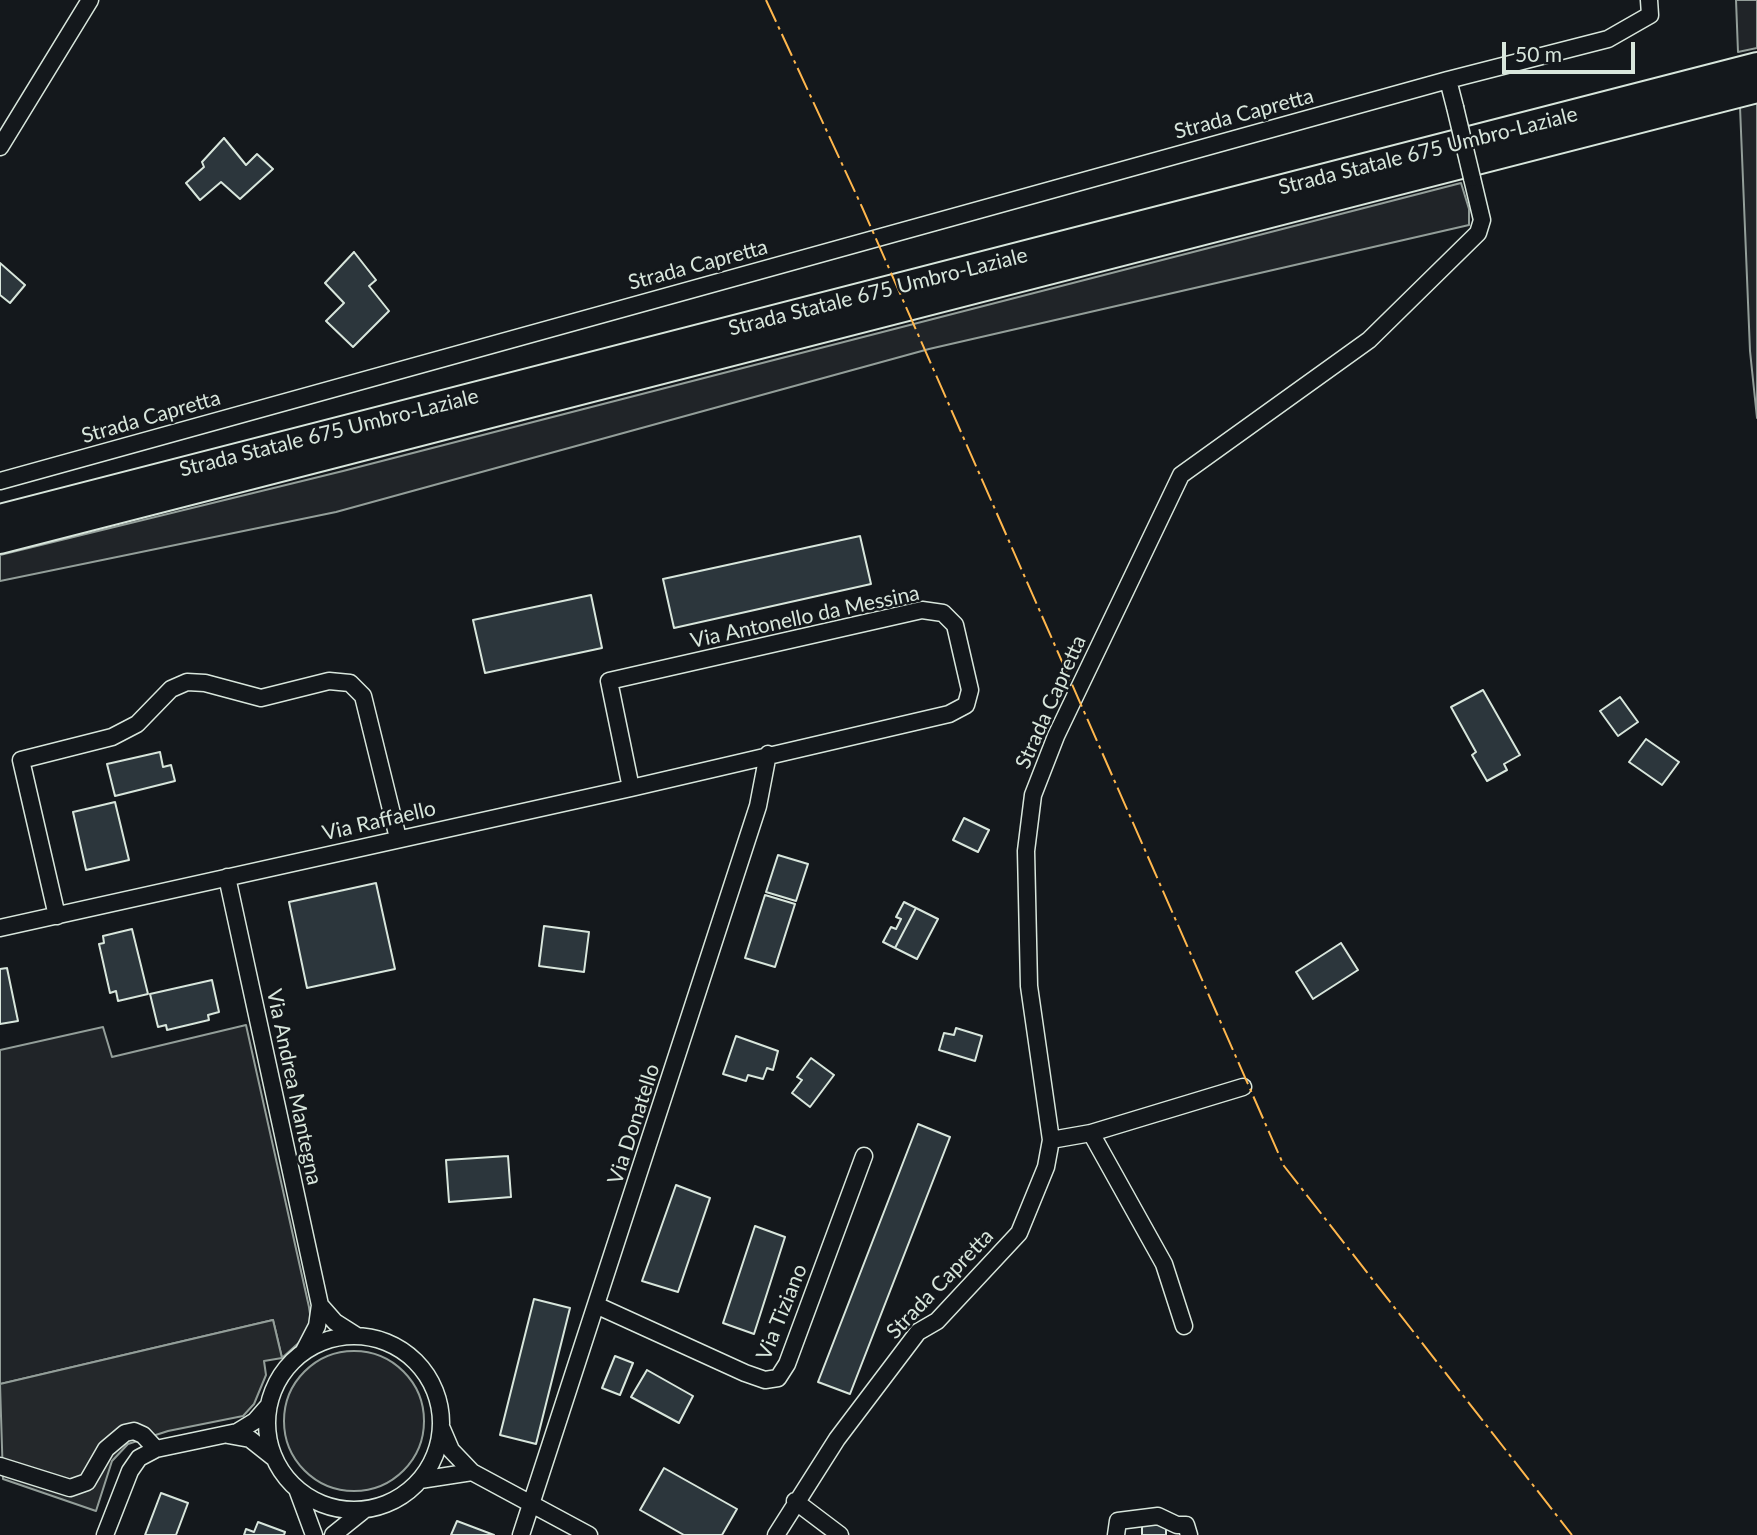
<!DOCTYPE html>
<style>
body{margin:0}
#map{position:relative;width:1757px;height:1535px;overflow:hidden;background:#14181c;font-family:Lato,sans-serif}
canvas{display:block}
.scale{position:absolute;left:1502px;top:42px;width:133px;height:32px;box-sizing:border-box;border:4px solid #d8e6dc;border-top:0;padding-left:9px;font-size:21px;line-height:24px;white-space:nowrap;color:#d8e6dc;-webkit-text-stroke:5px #14181c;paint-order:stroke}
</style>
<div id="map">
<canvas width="1757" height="1535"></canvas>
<div class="scale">50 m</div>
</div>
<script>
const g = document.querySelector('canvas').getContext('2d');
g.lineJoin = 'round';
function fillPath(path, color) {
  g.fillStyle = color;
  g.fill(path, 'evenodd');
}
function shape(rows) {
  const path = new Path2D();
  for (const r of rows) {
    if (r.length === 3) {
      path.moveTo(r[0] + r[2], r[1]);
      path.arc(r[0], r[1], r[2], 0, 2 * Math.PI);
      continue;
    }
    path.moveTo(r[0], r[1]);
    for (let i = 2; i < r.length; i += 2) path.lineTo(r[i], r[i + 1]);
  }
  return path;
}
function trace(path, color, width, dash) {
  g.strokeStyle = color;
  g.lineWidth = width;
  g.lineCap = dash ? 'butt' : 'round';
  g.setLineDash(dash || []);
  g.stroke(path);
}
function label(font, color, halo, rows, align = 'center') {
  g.font = font + ' Lato,sans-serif';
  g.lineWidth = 5;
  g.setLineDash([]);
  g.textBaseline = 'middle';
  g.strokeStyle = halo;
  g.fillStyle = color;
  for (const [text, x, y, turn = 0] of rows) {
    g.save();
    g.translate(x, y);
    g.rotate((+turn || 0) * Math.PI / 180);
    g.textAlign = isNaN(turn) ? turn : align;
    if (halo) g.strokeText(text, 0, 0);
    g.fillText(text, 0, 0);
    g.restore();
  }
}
const green = shape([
 [1736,0,1757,0,1757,48,1738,52,1736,0],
 [1757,103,1757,418,1750,351,1740,107,1757,103],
 [1461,183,1469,209,1469,225,929,349,336,512,0,581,0,555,343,471,1461,183],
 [246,1025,309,1307,311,1320,303,1339,282,1358,273,1320,0,1384,0,1050,103,1027,112,1057,246,1025],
 [354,1421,70]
]);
fillPath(green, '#202428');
trace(green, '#939e99', 2);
const parking = shape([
 [273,1320,282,1358,264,1361,266,1375,254,1404,243,1416,168,1431,128,1444,112,1461,96,1511,3,1479,0,1384,273,1320]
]);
fillPath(parking, '#24282b');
trace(parking, '#939e99', 2);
const building = shape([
 [224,138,246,165,257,154,273,169,240,199,221,182,200,200,186,183,204,167,202,162,224,138],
 [354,252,376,280,369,286,389,311,353,347,326,321,344,303,325,283,354,252],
 [0,263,25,285,10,303,0,295,0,263],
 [860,536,871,584,674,628,663,579,860,536],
 [591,595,602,648,485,673,473,620,591,595],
 [1483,690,1520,755,1504,764,1507,770,1487,781,1472,755,1476,752,1451,707,1483,690],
 [1620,697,1638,722,1618,736,1600,711,1620,697],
 [1646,739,1679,762,1662,785,1629,762,1646,739],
 [160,752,163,767,171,765,175,781,115,796,107,764,160,752],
 [115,802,129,860,86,870,73,812,115,802],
 [964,818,989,830,978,852,953,840,964,818],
 [778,855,808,864,796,901,766,892,778,855],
 [376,883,395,969,307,988,289,902,376,883],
 [765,895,795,904,775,967,745,958,765,895],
 [904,902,916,908,895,948,883,942,891,927,896,929,901,919,896,917,904,902],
 [916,908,938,919,917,959,895,948,916,908],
 [544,926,589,932,584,972,539,966,544,926],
 [132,929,148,994,118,1001,116,991,110,993,99,944,104,943,103,936,132,929],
 [1341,943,1358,970,1313,999,1296,972,1341,943],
 [7,968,18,1021,0,1024,0,969,7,968],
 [212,980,219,1012,208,1015,209,1020,167,1030,166,1025,158,1027,150,994,212,980],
 [956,1028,982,1036,975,1061,939,1050,944,1033,954,1035,956,1028],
 [736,1036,778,1051,773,1070,767,1068,763,1079,748,1075,746,1081,723,1074,736,1036],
 [811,1058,834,1075,810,1107,792,1093,802,1080,797,1077,811,1058],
 [918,1124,950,1137,850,1394,818,1382,918,1124],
 [508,1156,511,1197,449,1202,446,1160,508,1156],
 [676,1185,710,1198,678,1292,642,1281,676,1185],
 [755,1226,785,1237,754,1334,723,1323,755,1226],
 [534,1299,570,1308,536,1444,500,1435,534,1299],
 [615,1356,633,1363,620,1395,602,1388,615,1356],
 [647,1370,693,1396,679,1423,631,1397,647,1370],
 [664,1468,737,1509,722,1535,684,1535,640,1510,664,1468],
 [161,1493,188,1503,176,1535,145,1535,161,1493],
 [457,1521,494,1535,451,1535,457,1521],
 [258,1522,285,1532,284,1535,244,1535,246,1529,254,1532,258,1522],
 [1142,1522,1166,1522,1166,1535,1142,1535,1142,1522]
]);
fillPath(building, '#2c363c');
trace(building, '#d8e6dc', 2);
const minor = shape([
 [1455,107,1448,80,1608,39,1650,15,1649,0],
 [0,147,90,0],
 [0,481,1448,80],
 [227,877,320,1305,317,1326,304,1351],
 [57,916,21,760,112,737,137,724,171,689,187,682,205,683,261,698,329,681,350,683,363,696,398,838],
 [0,928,631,788,949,714,966,705,970,690,955,625,943,613,922,610,609,681,631,788],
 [1091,1133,1164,1264,1184,1326],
 [1051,1140,1091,1133,1243,1087],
 [320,1305,335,1322,357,1336],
 [598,1306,745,1373,765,1380,778,1378,787,1364,864,1156],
 [354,1423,87],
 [442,1429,451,1450,472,1472,589,1535],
 [228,1435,250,1439,274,1458],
 [0,1466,70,1488,87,1482,106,1449,125,1433,134,1431,143,1435,156,1449],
 [420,1480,472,1472],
 [297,1489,314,1535],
 [795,1501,840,1535],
 [105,1535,130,1471,139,1458,156,1449,237,1432,255,1421,269,1405],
 [333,1535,364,1510],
 [521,1535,758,806,768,754],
 [776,1535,837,1439,918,1332,937,1321,1019,1233,1046,1167,1051,1140,1029,986,1026,851,1033,795,1056,736,1181,475,1369,340,1478,233,1482,220,1472,178],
 [1116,1535,1118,1521,1158,1516,1177,1525,1186,1525,1189,1535]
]);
const trunk = shape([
 [0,518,1757,66],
 [0,540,1757,89]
]);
trace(minor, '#d8e6dc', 19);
trace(trunk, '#d8e6dc', 30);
trace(minor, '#14181c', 16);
trace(trunk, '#14181c', 26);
const minorBridge = shape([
 [1455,107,1472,178]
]);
trace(minorBridge, '#d8e6dc', 19, []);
trace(minorBridge, '#14181c', 16);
trace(shape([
 [766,0,862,207,1284,1166,1572,1535]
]), '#ffb74d', 2, [24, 5, 3.5, 5]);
label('21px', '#d8e6dc', '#14181c', [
 ["Strada Capretta",1244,114,-15],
 ["Strada Statale 675 Umbro-Laziale",1428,151,-14],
 ["Strada Capretta",698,265,-15],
 ["Strada Statale 675 Umbro-Laziale",878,292,-14],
 ["Strada Capretta",151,417,-16],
 ["Strada Statale 675 Umbro-Laziale",329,433,-14],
 ["Via Antonello da Messina",805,617,-12],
 ["Strada Capretta",1051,702,-66],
 ["Via Raffaello",379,821,-13],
 ["Via Andrea Mantegna",294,1087,78],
 ["Via Donatello",634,1124,-72],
 ["Strada Capretta",940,1284,-46],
 ["Via Tiziano",782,1312,-68]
]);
</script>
